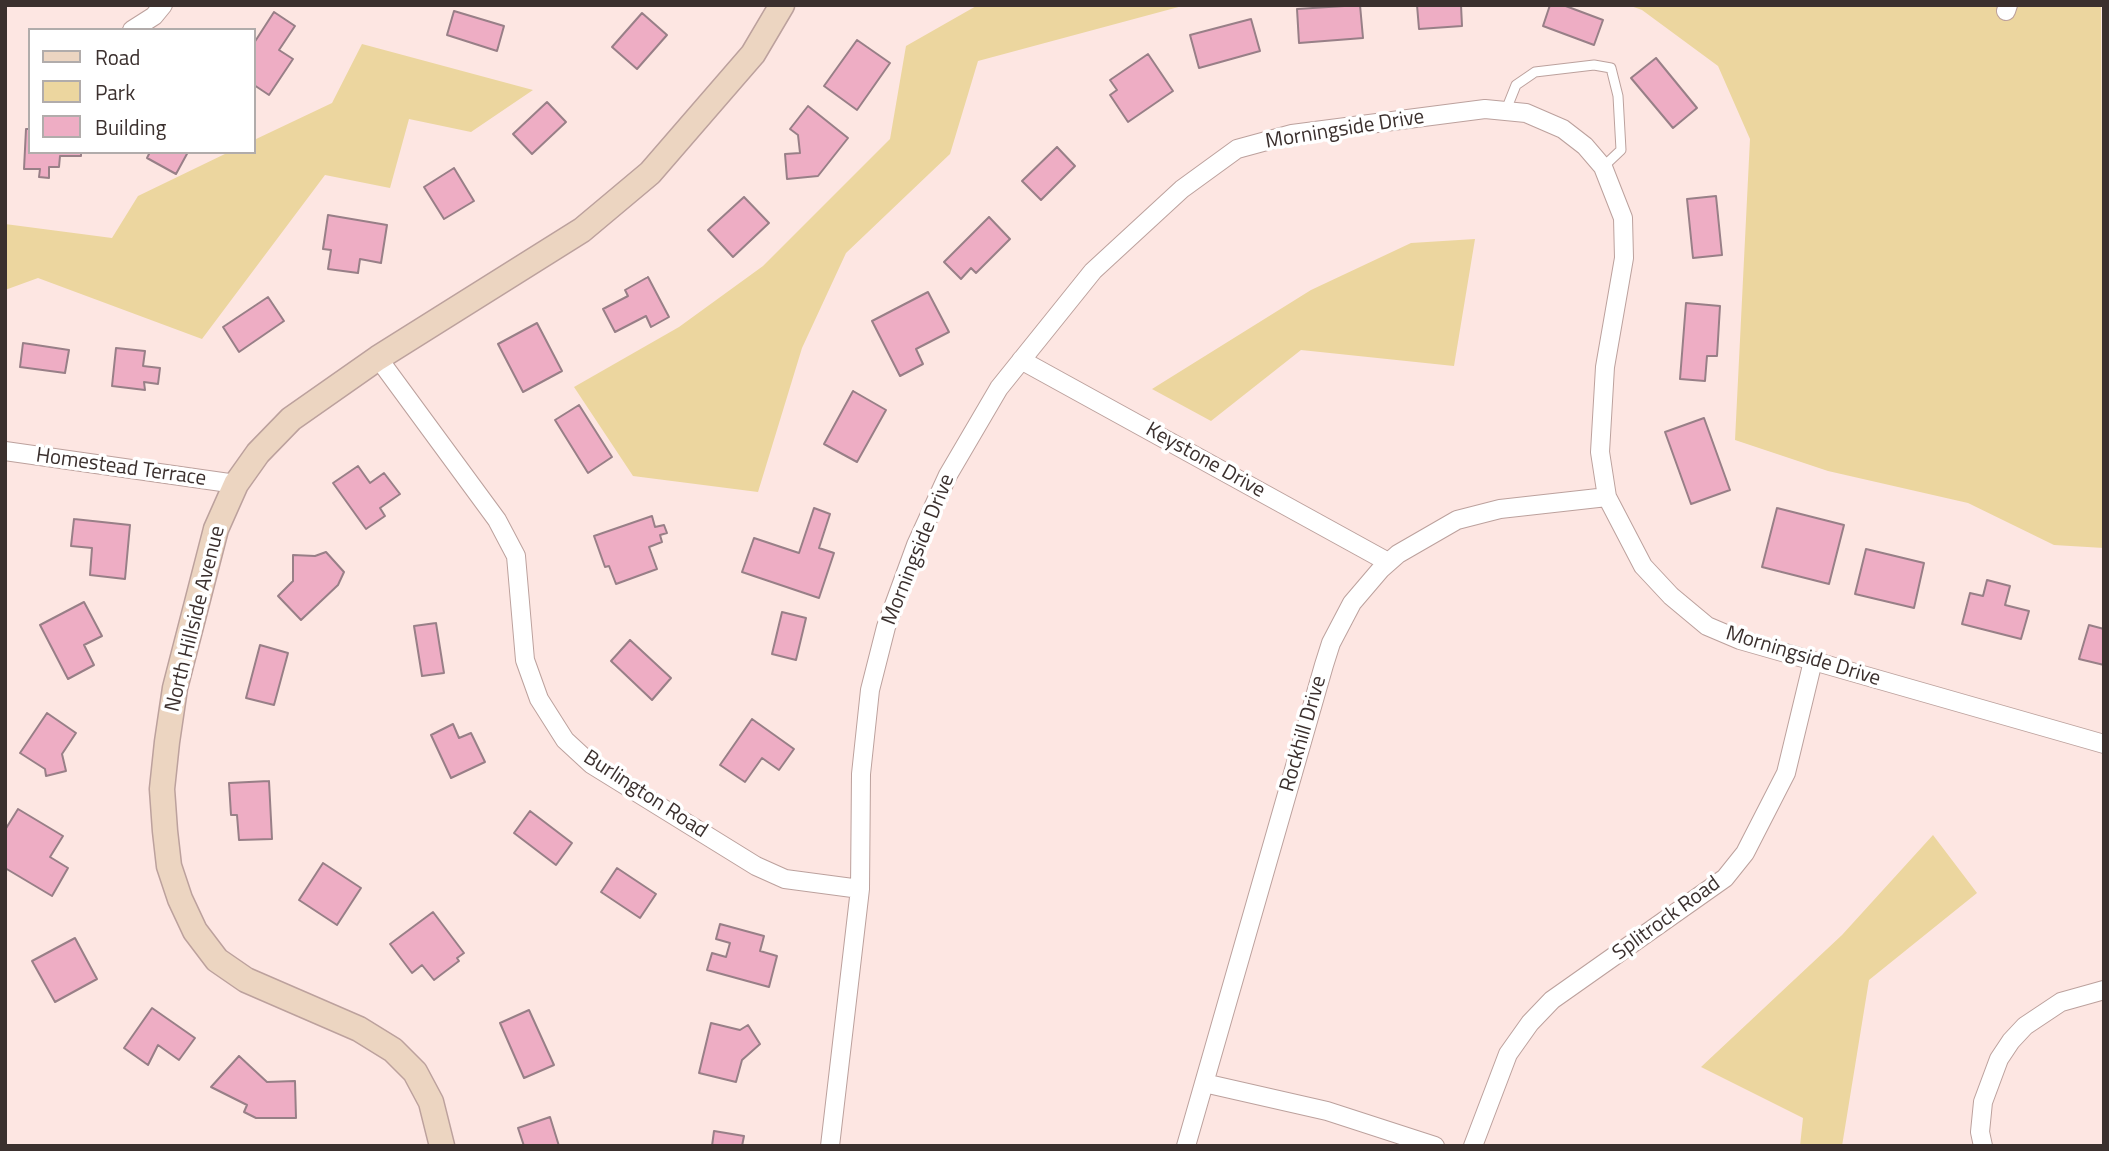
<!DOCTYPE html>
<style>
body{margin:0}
#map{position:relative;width:2109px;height:1151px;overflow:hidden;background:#fde6e2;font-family:"Titillium Web",sans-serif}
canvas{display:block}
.frame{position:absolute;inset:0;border:7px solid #3b302e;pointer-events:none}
.legend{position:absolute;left:28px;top:28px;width:228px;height:126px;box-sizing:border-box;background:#fff;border:2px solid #b1acab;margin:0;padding:9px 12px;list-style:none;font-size:21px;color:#3b302e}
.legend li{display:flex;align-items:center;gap:14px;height:35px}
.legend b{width:35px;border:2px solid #b1acab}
</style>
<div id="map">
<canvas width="2109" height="1151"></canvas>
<div class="frame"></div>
<ul class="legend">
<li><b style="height:9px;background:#ecd5c1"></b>Road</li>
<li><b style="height:19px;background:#ecd69f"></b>Park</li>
<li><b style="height:19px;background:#eeadc4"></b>Building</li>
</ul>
</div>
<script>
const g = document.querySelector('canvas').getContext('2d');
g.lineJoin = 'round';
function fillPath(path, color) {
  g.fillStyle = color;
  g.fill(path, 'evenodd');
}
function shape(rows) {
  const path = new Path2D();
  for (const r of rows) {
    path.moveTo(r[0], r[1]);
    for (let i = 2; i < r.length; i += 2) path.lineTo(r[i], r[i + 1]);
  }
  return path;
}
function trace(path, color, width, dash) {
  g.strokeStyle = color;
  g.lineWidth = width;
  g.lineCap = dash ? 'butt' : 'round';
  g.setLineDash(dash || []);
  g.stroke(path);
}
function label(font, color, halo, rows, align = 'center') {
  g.font = font + ' "Titillium Web",sans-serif';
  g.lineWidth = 7;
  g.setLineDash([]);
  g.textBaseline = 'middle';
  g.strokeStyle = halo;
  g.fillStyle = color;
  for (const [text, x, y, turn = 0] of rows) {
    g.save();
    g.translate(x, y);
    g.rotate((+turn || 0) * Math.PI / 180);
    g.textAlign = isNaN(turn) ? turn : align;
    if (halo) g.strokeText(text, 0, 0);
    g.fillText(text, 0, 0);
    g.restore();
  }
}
fillPath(shape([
 [978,5,1186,5,978,61,950,154,846,253,802,348,758,492,633,476,574,387,679,327,763,266,890,139,906,46],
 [1628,5,2101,5,2104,548,2054,545,1968,503,1828,471,1735,440,1750,139,1718,66,1642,10],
 [362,44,533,90,471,132,409,119,390,188,325,175,202,339,38,278,5,290,5,224,112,238,138,196,229,152,254,152,254,140,332,103],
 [1475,239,1454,366,1301,350,1211,421,1152,389,1311,290,1411,243],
 [1933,835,1977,893,1869,980,1842,1146,1800,1146,1803,1118,1701,1067,1842,935]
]), '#ecd69f');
const building = shape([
 [1360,5,1363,38,1299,43,1297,9,1360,5],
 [1417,5,1461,5,1462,26,1419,29,1417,5],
 [1550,5,1563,5,1603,20,1594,45,1543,26,1550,5],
 [454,11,504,26,497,51,447,35,454,11],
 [274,12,295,26,279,50,293,59,269,95,254,85,254,43,274,12],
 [642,13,667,35,637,69,612,47,642,13],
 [1251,19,1260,51,1199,68,1190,35,1251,19],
 [857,40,890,63,857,110,824,86,857,40],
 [1148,54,1173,91,1128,122,1110,95,1117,90,1110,80,1148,54],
 [1656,58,1697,108,1673,128,1631,78,1656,58],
 [547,102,566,122,532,154,513,134,547,102],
 [808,106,848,138,818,176,787,179,785,154,800,153,798,135,790,129,808,106],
 [26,129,30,129,30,152,81,152,81,156,60,156,59,167,49,167,49,178,39,177,40,169,24,169,26,129],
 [1057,147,1075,166,1041,200,1022,181,1057,147],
 [150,152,188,152,176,174,147,158,150,152],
 [454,168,474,201,444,219,424,187,454,168],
 [1716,196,1722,255,1693,258,1687,199,1716,196],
 [744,197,769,223,733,257,708,230,744,197],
 [328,215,387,225,381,263,360,259,358,273,328,269,331,250,323,249,328,215],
 [989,217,1010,239,976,273,971,268,961,279,944,262,989,217],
 [648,277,669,317,651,327,646,316,615,332,603,309,628,296,625,290,648,277],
 [928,292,949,332,916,349,923,364,900,376,872,321,928,292],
 [268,297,284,321,239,352,223,327,268,297],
 [1686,303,1720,306,1717,356,1707,356,1705,381,1680,379,1686,303],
 [537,323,562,371,523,392,498,344,537,323],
 [23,343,69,350,65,373,20,367,23,343],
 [116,348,145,351,143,366,160,368,158,384,144,382,145,390,112,386,116,348],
 [853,391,886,410,857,462,824,444,853,391],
 [579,405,612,457,588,473,555,420,579,405],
 [1704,418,1730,490,1691,504,1665,432,1704,418],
 [358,466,370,483,384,473,400,494,380,508,385,516,366,529,333,483,358,466],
 [814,508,830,514,819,548,834,553,819,598,742,572,754,538,799,553,814,508],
 [1777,508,1844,525,1829,584,1762,567,1777,508],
 [652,516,655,527,664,525,667,533,660,535,662,542,649,547,657,569,616,584,609,566,605,567,594,536,652,516],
 [74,519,130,525,125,579,90,575,92,548,71,546,74,519],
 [1866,549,1924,563,1914,608,1855,594,1866,549],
 [326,552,344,572,338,585,301,620,278,596,293,581,293,555,315,556,326,552],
 [1987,580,2010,586,2005,605,2029,611,2021,639,1962,624,1970,593,1983,596,1987,580],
 [84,602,102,636,84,645,94,665,68,679,40,625,84,602],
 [782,612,806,618,796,660,772,654,782,612],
 [436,623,444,673,422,676,414,626,436,623],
 [2089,625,2104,629,2104,665,2079,659,2089,625],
 [630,640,671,678,652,700,611,661,630,640],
 [260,645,288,653,274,705,246,698,260,645],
 [47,713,76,733,62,754,66,771,46,776,45,769,20,753,47,713],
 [752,719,794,749,779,770,762,758,745,782,720,765,752,719],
 [453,724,459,738,471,733,485,762,451,778,431,735,453,724],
 [269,781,272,839,239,840,237,815,231,815,229,783,269,781],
 [18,809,63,836,50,857,68,868,52,896,5,868,5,830,18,809],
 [530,811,572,843,556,865,514,833,530,811],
 [323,863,361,888,337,925,299,900,323,863],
 [617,868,656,894,640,918,601,892,617,868],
 [433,912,464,953,457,958,459,961,434,980,422,965,412,973,390,944,433,912],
 [720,924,764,936,760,951,777,956,769,987,707,970,712,953,726,957,730,943,716,939,720,924],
 [75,938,97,979,55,1002,32,961,75,938],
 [152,1008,195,1038,179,1060,158,1045,148,1065,124,1048,152,1008],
 [529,1010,554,1065,524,1078,500,1023,529,1010],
 [711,1023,740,1030,748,1025,760,1044,742,1060,736,1082,699,1073,711,1023],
 [239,1056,267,1082,295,1081,296,1118,256,1118,244,1112,247,1105,211,1087,239,1056],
 [550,1117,559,1146,524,1146,518,1128,550,1117],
 [714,1131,744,1136,742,1146,712,1146,714,1131]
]);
fillPath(building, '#eeadc4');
trace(building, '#987f87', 2);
const lane = shape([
 [1506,110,1516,85,1535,72,1594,65,1611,68,1618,96,1621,150,1603,167]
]);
const street = shape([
 [2006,11,2008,5],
 [132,30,154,16,163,5],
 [378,358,497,520,516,556,525,660,539,699,565,740,591,764,756,866,785,879,860,889],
 [1021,360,1388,562],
 [5,451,236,484],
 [1204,1083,1327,1111,1435,1146],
 [830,1146,860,889,861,774,870,690,886,627,916,545,948,475,999,388,1093,271,1182,189,1237,149,1292,134,1485,109,1526,113,1563,129,1585,146,1603,167,1623,218,1624,258,1605,367,1600,452,1607,497,1643,566,1671,596,1707,626,1740,640,2104,744],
 [1186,1146,1324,665,1331,643,1352,603,1381,569,1398,554,1457,520,1500,509,1607,497],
 [1473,1146,1508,1054,1530,1023,1552,1000,1725,878,1745,853,1786,773,1813,661],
 [1983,1146,1980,1132,1983,1102,1999,1059,2011,1041,2025,1026,2061,1002,2104,990]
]);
const secondary = shape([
 [442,1146,431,1102,415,1072,393,1050,359,1029,246,980,217,960,195,931,180,899,169,866,165,831,162,789,167,742,175,688,216,529,236,484,258,453,291,419,378,358,582,230,650,173,753,54,782,5]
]);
trace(lane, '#bca19d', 11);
trace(street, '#bca19d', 20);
trace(secondary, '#bca19d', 27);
trace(lane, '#fff', 9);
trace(street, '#fff', 18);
trace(secondary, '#ecd5c1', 24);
label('21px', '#3b302e', '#fff', [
 ["Morningside Drive",1345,130,-9],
 ["Keystone Drive",1205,461,29],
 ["Homestead Terrace",121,468,8],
 ["Morningside Drive",919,550,-68],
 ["North Hillside Avenue",196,619,-76],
 ["Morningside Drive",1803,657,17],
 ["Rockhill Drive",1304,734,-74],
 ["Burlington Road",645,795,33],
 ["Splitrock Road",1667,919,-36]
]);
</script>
